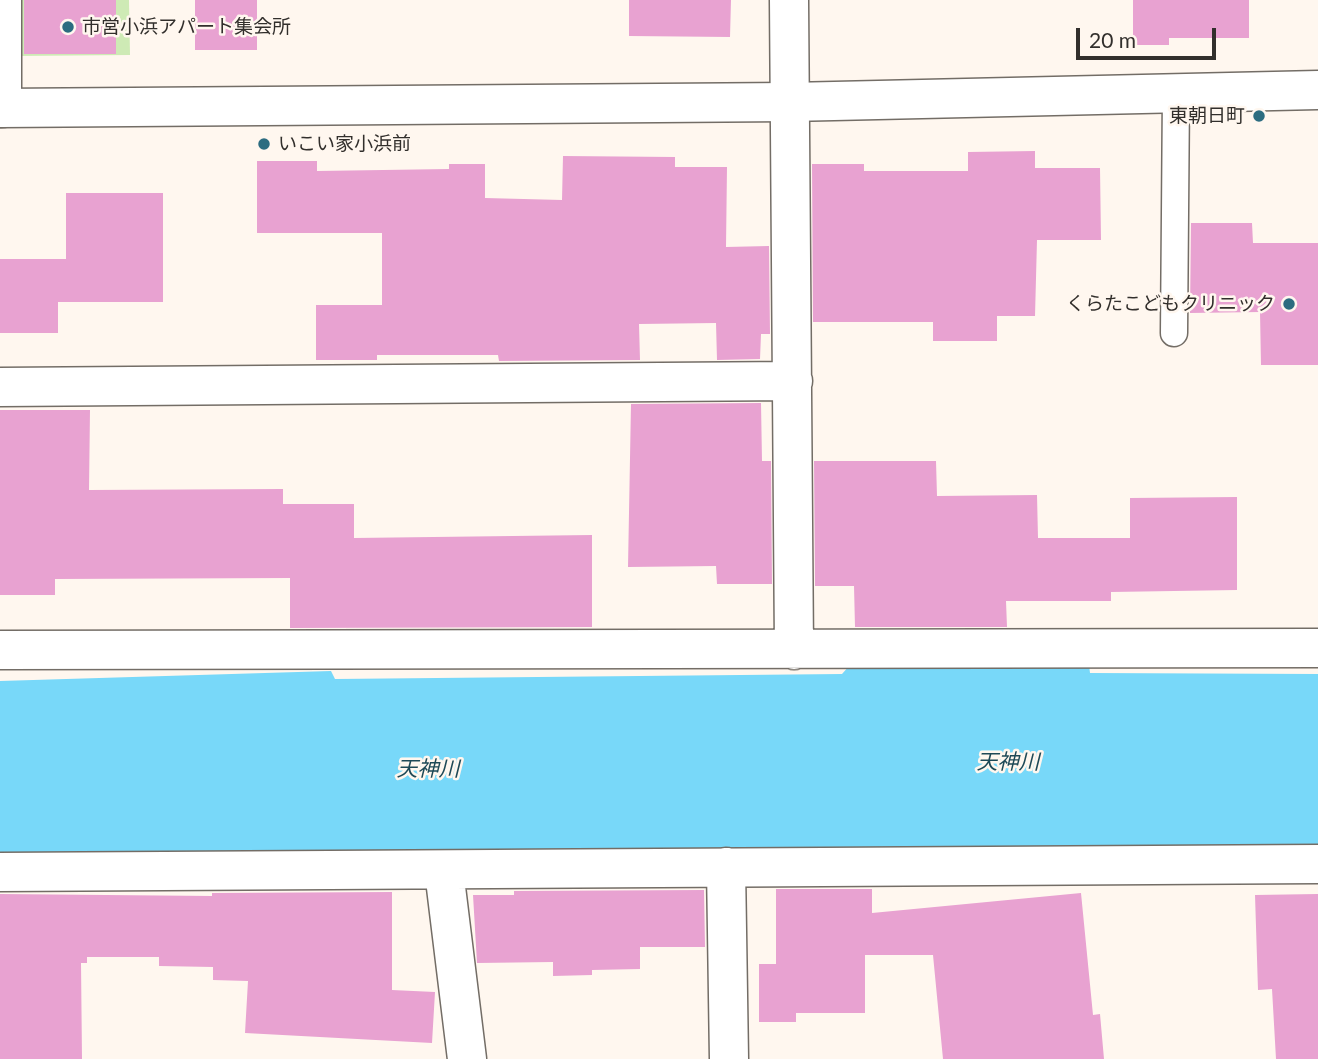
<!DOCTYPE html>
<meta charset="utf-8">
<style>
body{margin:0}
#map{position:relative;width:1318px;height:1059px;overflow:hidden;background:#fff7ef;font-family:Lato,sans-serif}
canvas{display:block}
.scale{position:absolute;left:1076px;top:28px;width:140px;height:32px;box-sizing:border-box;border:4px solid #322f2c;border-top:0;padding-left:9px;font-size:21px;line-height:24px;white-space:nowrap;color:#322f2c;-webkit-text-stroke:5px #fff7ef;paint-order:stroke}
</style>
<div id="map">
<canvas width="1318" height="1059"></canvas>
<div class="scale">20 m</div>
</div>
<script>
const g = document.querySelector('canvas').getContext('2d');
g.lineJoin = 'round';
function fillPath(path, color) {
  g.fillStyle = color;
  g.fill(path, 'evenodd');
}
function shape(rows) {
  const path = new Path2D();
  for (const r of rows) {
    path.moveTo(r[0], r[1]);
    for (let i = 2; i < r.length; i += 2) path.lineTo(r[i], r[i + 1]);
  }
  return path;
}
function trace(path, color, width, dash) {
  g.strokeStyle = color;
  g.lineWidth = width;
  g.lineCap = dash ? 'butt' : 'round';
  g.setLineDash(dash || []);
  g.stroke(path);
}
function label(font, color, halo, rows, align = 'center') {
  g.font = font + ' Lato,"Noto Sans JP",sans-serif';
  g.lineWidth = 5;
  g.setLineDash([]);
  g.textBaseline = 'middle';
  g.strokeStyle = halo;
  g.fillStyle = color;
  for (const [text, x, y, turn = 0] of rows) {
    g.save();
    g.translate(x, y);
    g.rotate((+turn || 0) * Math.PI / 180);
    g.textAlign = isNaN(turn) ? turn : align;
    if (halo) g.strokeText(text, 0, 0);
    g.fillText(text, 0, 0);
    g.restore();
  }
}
fillPath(shape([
 [17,0,129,0,130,55,16,56]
]), '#ceeab5');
fillPath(shape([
 [850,665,1089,665,1090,673,1318,674,1318,855,0,859,0,681,331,671,335,679,842,674]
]), '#78d8f9');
fillPath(shape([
 [24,0,116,0,116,54,24,54],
 [195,0,257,0,257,50,195,50],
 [629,0,731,0,730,37,629,36],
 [1133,0,1249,0,1249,38,1169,38,1169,45,1133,45],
 [1035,151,1035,168,1100,168,1101,240,1037,240,1035,316,997,316,997,341,933,341,933,322,813,322,812,164,864,164,864,171,968,171,968,152],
 [563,156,675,157,675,167,727,167,726,247,769,246,770,334,761,334,760,359,717,360,716,323,639,324,640,360,499,361,498,355,377,355,377,360,316,360,316,305,382,305,382,233,257,233,257,161,317,161,317,171,449,169,449,164,485,164,485,198,562,200],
 [66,193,163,193,163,302,58,302,58,333,0,333,0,259,66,259],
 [1191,223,1252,223,1253,243,1318,243,1318,365,1261,365,1260,312,1190,313],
 [761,403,762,461,771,461,772,584,717,584,716,566,628,567,631,404],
 [0,410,90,410,89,490,283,489,283,504,354,504,354,538,592,535,592,627,290,628,290,578,55,579,55,595,0,595],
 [814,461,936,461,937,496,1037,495,1038,538,1130,538,1130,498,1237,497,1237,590,1111,592,1111,601,1006,601,1007,627,855,627,854,586,815,586],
 [776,889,872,889,872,913,1081,893,1093,1015,1100,1014,1104,1059,943,1059,933,955,865,955,865,1013,796,1013,796,1022,759,1022,759,964,776,964],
 [704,890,705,947,640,947,640,969,592,970,592,975,553,976,553,962,477,963,473,895,514,895,514,891],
 [392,892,392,990,435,992,432,1043,245,1033,248,981,213,980,213,967,159,966,159,957,87,957,87,963,81,963,82,1059,0,1059,0,894,212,896,212,893],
 [1318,894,1318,1059,1276,1059,1272,989,1258,990,1255,895]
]), '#e8a2d1');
const service = shape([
 [1174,333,1176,92]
]);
const minor = shape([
 [2,0,2,108],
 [789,0,794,650],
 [0,387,793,381],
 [0,650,1318,648],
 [726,867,729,1059],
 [444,871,467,1059],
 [0,872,1318,864]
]);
const tertiary = shape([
 [0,108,790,102,1318,90]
]);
trace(service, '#736d66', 29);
trace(minor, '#736d66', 41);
trace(tertiary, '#736d66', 41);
trace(service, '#fff', 26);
trace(minor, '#fff', 38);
trace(tertiary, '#fff', 38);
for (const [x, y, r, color] of [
 [68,27,7,"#2c6c80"],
 [1259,116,7,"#2c6c80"],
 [264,144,7,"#2c6c80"],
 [1289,304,7,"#2c6c80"]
]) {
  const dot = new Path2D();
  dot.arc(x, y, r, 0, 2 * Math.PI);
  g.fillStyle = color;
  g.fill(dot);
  trace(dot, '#fff7ef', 2.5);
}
label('19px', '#322f2c', '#fff7ef', [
 ["市営小浜アパート集会所",82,27],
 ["東朝日町",1245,116,"right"],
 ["いこい家小浜前",278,144],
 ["くらたこどもクリニック",1275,304,"right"]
], 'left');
label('italic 21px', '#1e4957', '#fff7ef', [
 ["天神川",1008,762],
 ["天神川",428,769]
]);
</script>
